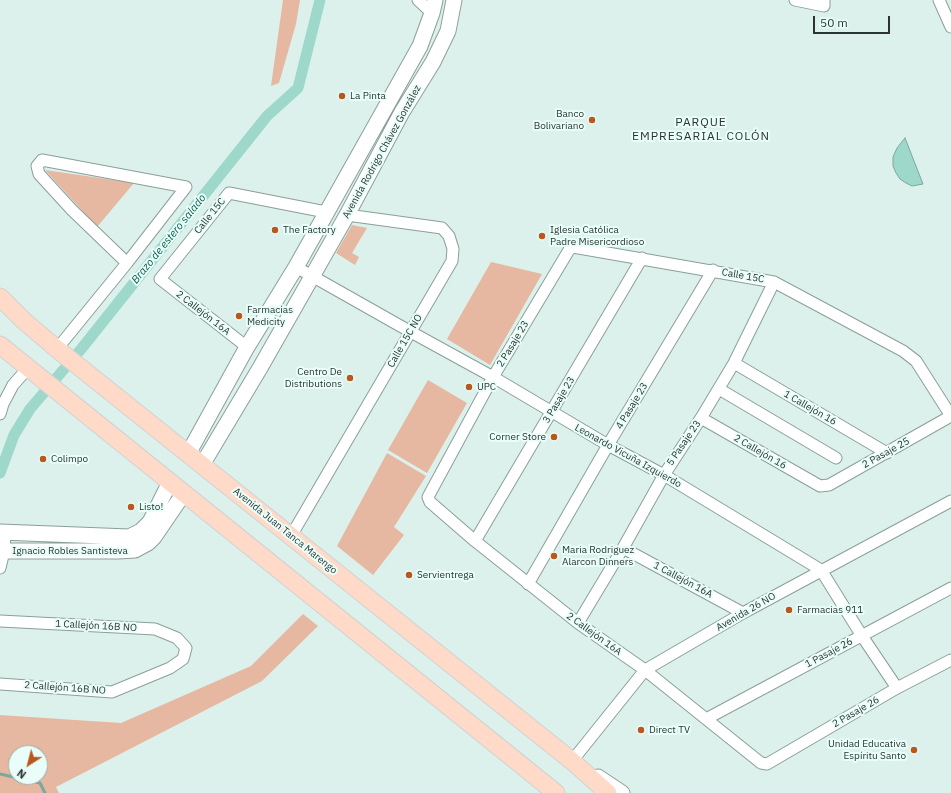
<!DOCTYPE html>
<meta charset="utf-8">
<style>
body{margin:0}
#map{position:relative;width:951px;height:793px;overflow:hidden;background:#dcf1eb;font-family:"IBM Plex Sans",sans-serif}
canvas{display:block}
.north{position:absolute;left:8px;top:745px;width:40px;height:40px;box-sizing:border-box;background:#e9fef9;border:1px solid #9dada9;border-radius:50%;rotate:216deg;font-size:11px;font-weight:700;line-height:16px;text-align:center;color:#2c3432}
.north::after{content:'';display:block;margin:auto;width:14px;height:18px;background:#ba571d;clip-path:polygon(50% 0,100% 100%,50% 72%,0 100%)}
.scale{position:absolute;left:813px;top:16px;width:77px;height:18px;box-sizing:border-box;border:2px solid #2c3432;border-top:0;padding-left:5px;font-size:12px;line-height:14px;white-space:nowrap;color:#2c3432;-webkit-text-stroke:3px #e9fef9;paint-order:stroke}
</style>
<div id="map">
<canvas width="951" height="793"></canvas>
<div class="north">N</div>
<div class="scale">50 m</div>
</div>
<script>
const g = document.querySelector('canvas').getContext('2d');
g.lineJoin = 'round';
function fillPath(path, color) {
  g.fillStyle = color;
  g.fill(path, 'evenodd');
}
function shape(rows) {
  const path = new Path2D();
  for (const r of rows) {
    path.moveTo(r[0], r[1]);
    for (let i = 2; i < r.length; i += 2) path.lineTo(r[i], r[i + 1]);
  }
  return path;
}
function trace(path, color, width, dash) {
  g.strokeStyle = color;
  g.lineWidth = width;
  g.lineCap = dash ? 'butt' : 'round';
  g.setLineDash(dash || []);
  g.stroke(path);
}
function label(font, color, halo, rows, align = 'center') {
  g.font = font + ' "IBM Plex Sans",sans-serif';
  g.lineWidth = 4;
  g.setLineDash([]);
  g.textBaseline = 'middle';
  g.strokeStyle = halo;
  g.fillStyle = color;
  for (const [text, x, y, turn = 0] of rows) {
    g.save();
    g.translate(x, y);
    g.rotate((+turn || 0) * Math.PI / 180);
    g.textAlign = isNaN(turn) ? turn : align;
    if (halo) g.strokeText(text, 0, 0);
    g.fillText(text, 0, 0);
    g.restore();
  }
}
fillPath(shape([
 [283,0,300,0,296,24,279,83,271,86],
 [45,170,134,183,97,227],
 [352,225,367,228,352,253,359,257,355,265,336,253],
 [491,262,542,274,490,365,447,339],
 [428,380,467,403,427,473,388,450],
 [387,453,426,476,394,527,404,535,373,575,337,546],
 [303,614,318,626,262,681,56,787,59,793,0,793,0,715,121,723,251,666],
 [16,753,40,753,40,777,16,777]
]), '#e6b7a1');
const water = shape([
 [905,138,923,184,912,186,906,183,900,179,896,173,893,166,893,157,897,148,905,138]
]);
fillPath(water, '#9ed8ca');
trace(water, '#7ca79c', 1);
trace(shape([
 [0,774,40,783,45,793]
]), '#7ca79c', 3);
trace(shape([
 [0,473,14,435,30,409,82,348,267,116,298,88,320,0]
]), '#9ed8ca', 11);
const street = shape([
 [418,0,432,13],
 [795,0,824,6,824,0],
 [939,0,951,27],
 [296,267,411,332,493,377,608,445,664,475,821,570,862,636,897,688],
 [247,347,160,279,229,193,326,212],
 [57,349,127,263,186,187,42,160,37,166,39,174,72,210,127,263],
 [734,363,887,453],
 [719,389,836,458],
 [0,414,3,404,13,385,28,368],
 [951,416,916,361,903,351,774,282,573,247,569,250,493,377,428,497,430,502,475,541,578,623,645,670,761,763,767,764,897,688,951,660],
 [701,418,820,486,829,485,951,416],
 [291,536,452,261,453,249,449,236,442,228,347,215],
 [475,541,642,258],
 [623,548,743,613],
 [0,568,4,551,5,533],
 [528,584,608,445,713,270],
 [0,621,155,629,177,638,186,648,183,659,170,668,112,692,0,684],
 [578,623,623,548,664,475,701,418,734,363,774,282],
 [706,719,951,588],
 [572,761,645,670,743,613,951,501]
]);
const secondary = shape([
 [188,454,247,347,296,267,420,46,432,13,435,0],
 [202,465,260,368,347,215,402,112,433,62,448,31,454,0],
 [0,532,129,537,141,531,150,522,170,482],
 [0,551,118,551,135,550,148,543,154,537,184,493],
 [598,777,622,793]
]);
const primary = shape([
 [0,297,23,320,57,349,572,761,608,793],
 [0,345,556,793]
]);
trace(street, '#8b9f9a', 13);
trace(secondary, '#8b9f9a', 17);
trace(primary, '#d1d2d2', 19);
trace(street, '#fff', 11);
trace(secondary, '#fff', 15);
trace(primary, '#ffdac8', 17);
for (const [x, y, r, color] of [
 [342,96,4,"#ba571d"],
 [592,120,4,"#ba571d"],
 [275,230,4,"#ba571d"],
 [542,236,4,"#ba571d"],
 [239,316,4,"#ba571d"],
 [350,378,4,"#ba571d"],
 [469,387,4,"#ba571d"],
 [554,437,4,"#ba571d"],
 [43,459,4,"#ba571d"],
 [131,507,4,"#ba571d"],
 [554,556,4,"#ba571d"],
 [409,575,4,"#ba571d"],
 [789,610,4,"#ba571d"],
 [641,730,4,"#ba571d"],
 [914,750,4,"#ba571d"]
]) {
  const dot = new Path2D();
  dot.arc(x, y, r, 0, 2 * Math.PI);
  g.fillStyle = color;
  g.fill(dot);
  trace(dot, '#e9fef9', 1.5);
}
label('10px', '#2c3432', '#e9fef9', [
 ["La Pinta",350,96],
 ["Banco",584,114,"right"],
 ["Bolivariano",584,126,"right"],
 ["The Factory",283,230],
 ["Iglesia Católica",550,230],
 ["Padre Misericordioso",550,242],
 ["Farmacias",247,310],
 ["Medicity",247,322],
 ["Centro De",342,372,"right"],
 ["Distributions",342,384,"right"],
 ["UPC",477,387],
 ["Corner Store",546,437,"right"],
 ["Colimpo",51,459],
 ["Listo!",139,507],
 ["Maria Rodriguez",562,550],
 ["Alarcon Dinners",562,562],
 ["Servientrega",417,575],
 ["Farmacias 911",797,610],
 ["Direct TV",649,730],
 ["Unidad Educativa",906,744,"right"],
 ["Espíritu Santo",906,756,"right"]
], 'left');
label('10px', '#2c3432', '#e9fef9', [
 ["Avenida Rodrigo Chávez González",382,152,-61],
 ["Calle 15C",210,216,-51],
 ["Calle 15C",743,276,10],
 ["2 Callejón 16A",203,313,38],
 ["Calle 15C NO",405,341,-60],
 ["2 Pasaje 23",513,344,-59],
 ["3 Pasaje 23",559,400,-59],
 ["4 Pasaje 23",632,406,-59],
 ["1 Callejón 16",810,408,30],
 ["5 Pasaje 23",684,443,-56],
 ["2 Callejón 16",760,452,30],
 ["2 Pasaje 25",886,453,-29],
 ["Leonardo Vicuña Izquierdo",628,456,29],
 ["Avenida Juan Tanca Marengo",285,531,39],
 ["Ignacio Robles Santisteva",70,551],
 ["1 Callejón 16A",683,580,28],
 ["Avenida 26 NO",746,612,-30],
 ["1 Callejón 16B NO",96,626,3],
 ["2 Callejón 16A",594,634,36],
 ["1 Pasaje 26",829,653,-28],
 ["2 Callejón 16B NO",65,688,4],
 ["2 Pasaje 26",856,712,-30]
]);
label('italic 11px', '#0a5b4e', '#e9fef9', [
 ["Brazo de estero salado",169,239,-51]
]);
g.letterSpacing = '1px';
label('12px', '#2c3432', '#e9fef9', [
 ["PARQUE",701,123],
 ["EMPRESARIAL COLÓN",701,137]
]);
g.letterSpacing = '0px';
</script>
